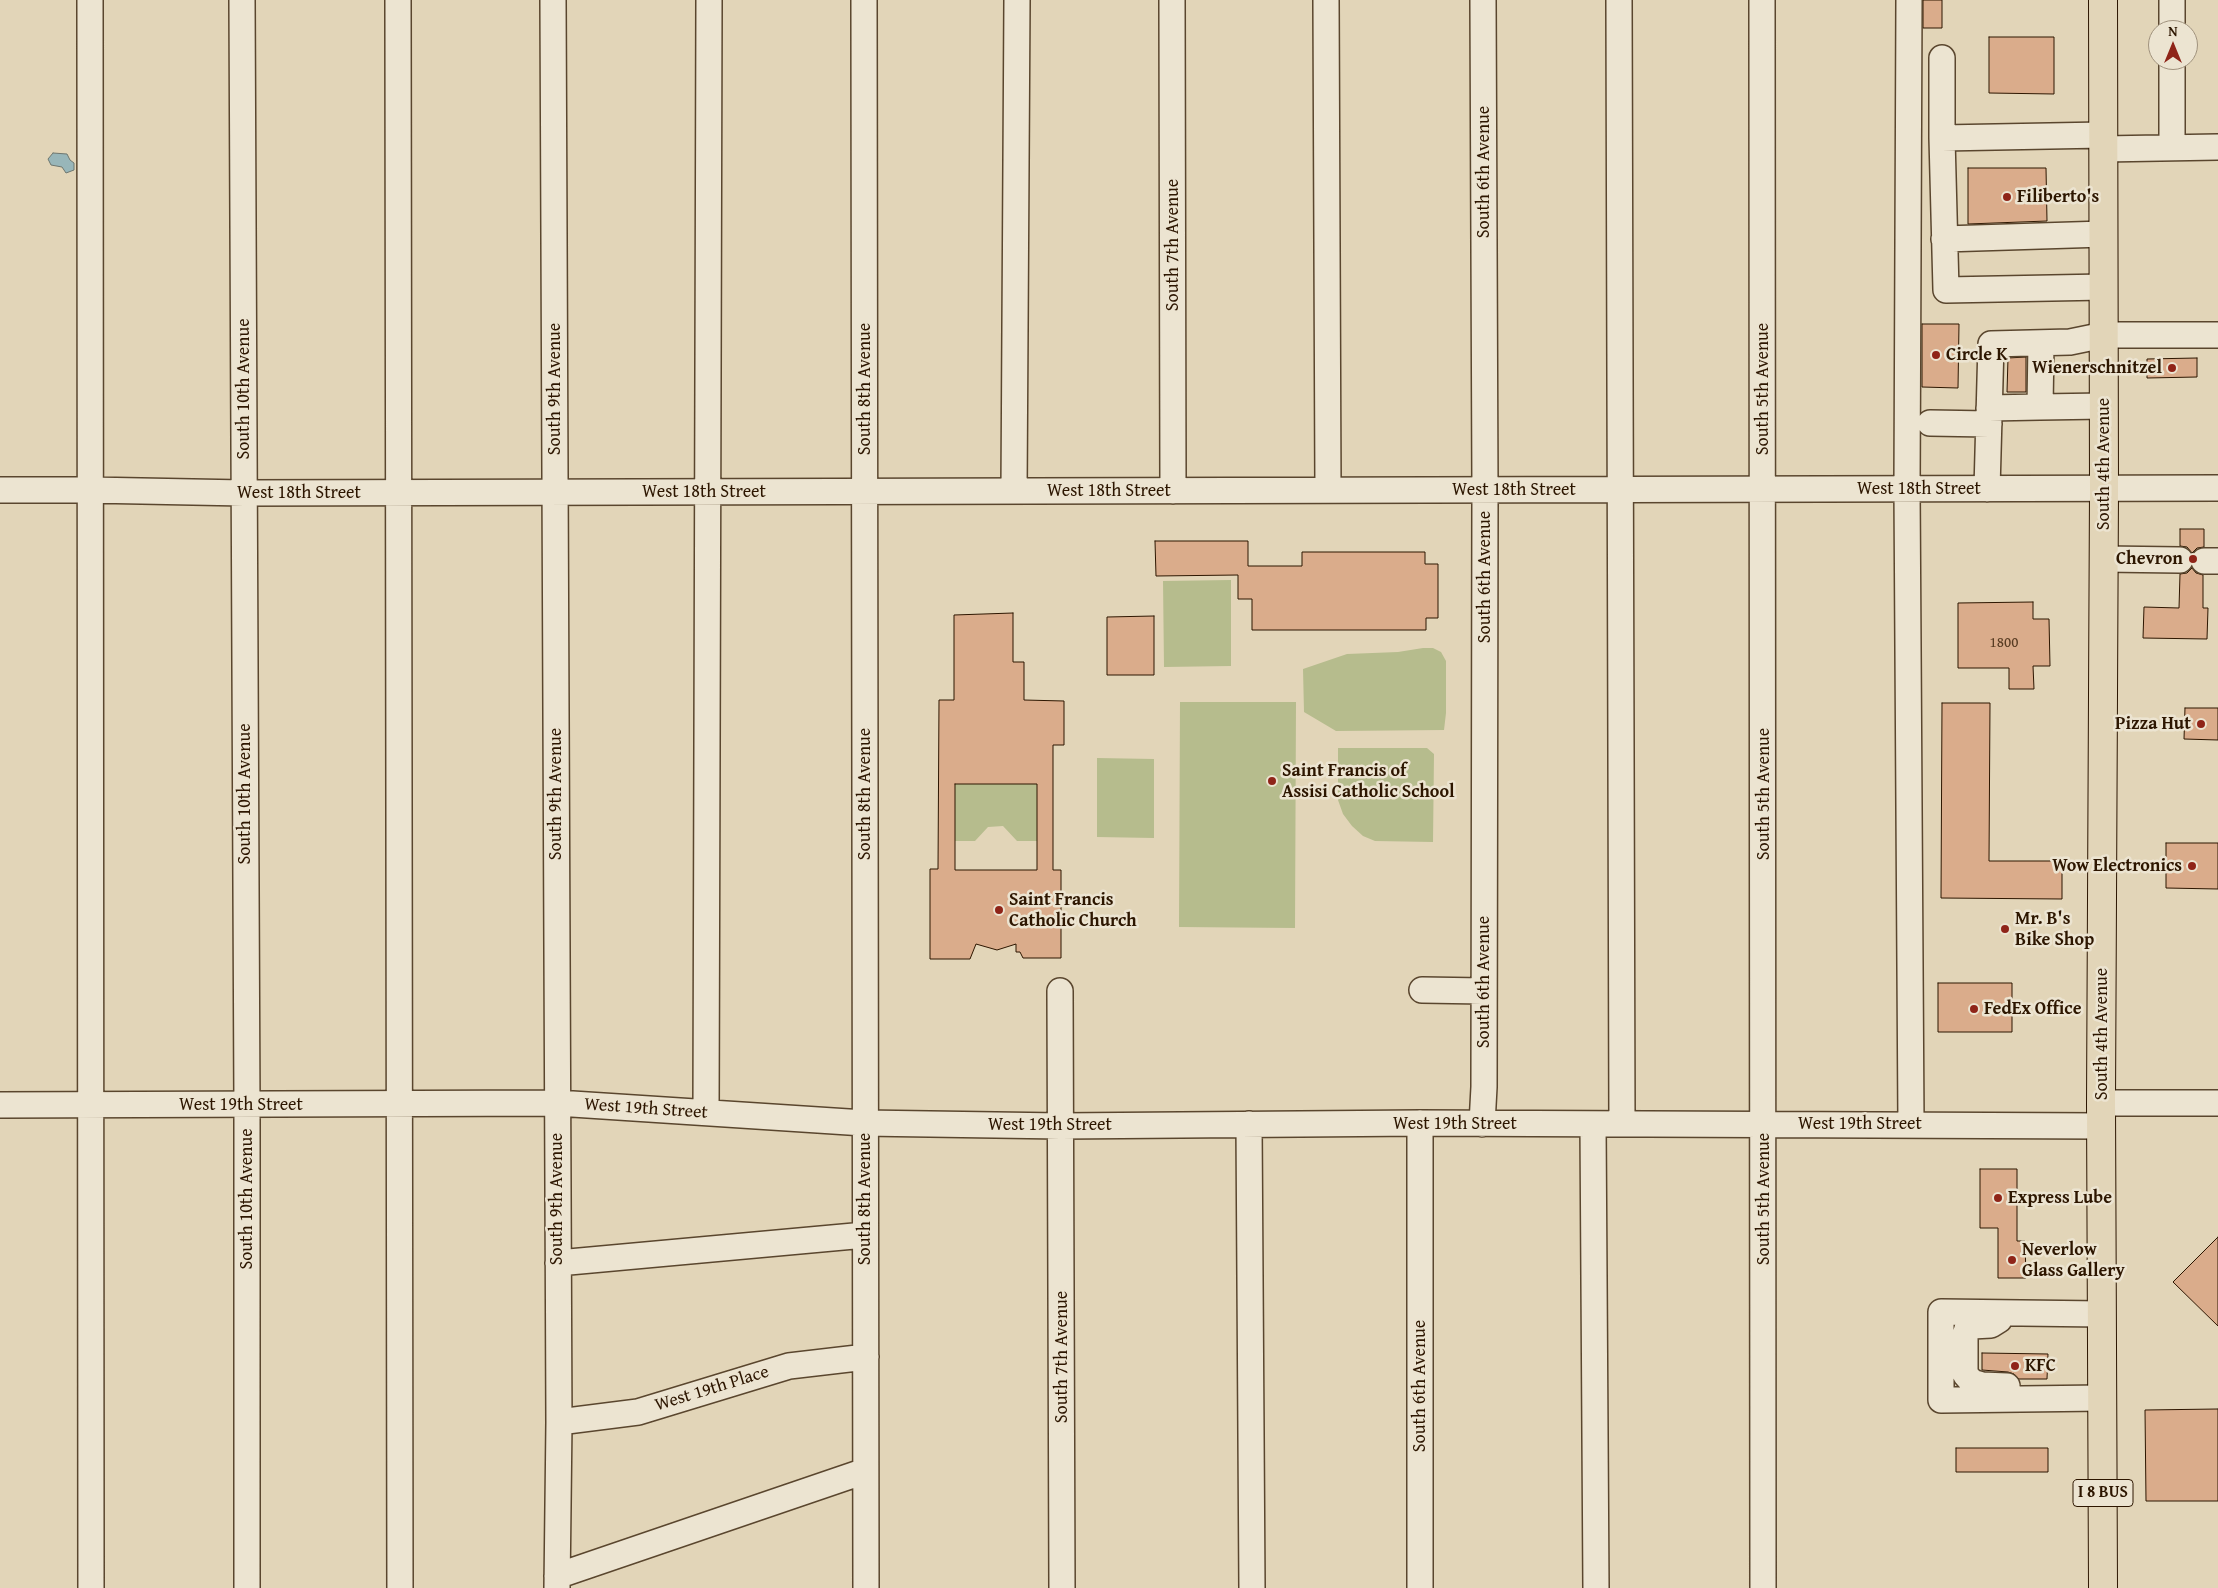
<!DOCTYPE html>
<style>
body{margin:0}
#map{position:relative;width:2218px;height:1588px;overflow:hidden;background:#e2d5b8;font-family:"Gentium Book Plus",serif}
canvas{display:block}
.north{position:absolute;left:2148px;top:20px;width:50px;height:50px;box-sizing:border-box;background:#ece4d1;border:1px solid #a0927d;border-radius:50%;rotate:0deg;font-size:14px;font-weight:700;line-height:20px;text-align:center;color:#2d1600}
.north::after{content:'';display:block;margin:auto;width:18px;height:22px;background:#8f2418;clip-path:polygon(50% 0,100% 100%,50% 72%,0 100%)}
</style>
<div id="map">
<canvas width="2218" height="1588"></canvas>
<div class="north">N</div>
</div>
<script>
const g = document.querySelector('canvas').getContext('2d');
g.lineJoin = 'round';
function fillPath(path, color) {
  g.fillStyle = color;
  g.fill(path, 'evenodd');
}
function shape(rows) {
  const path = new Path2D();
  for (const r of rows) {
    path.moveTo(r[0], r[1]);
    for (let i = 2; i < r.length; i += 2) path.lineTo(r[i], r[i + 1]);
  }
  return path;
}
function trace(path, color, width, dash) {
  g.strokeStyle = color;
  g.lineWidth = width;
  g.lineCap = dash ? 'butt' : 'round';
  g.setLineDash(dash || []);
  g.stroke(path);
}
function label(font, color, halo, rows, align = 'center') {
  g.font = font + ' "Gentium Book Plus",serif';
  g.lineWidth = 5;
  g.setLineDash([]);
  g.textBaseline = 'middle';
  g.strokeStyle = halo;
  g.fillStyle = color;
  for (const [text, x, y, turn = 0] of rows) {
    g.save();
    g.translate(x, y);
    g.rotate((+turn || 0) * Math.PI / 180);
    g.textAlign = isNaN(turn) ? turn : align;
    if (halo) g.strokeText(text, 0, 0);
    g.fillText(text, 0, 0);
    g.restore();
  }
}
fillPath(shape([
 [1231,580,1231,666,1164,667,1163,581],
 [1423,648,1433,648,1441,652,1446,661,1446,713,1444,730,1336,731,1304,712,1303,669,1347,654,1398,652],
 [1180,702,1296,702,1295,928,1179,927],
 [1338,748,1427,748,1434,754,1433,842,1375,841,1363,836,1352,826,1343,814,1338,800],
 [1097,758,1154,759,1154,838,1097,837],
 [955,784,1037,784,1037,841,1017,841,1003,826,988,827,975,841,955,841]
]), '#b6bc8d');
const water = shape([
 [53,153,67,154,70,160,74,163,74,170,66,173,62,167,51,165,48,159,53,153]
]);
fillPath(water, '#98b6b9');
trace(water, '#6d766f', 1);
const building = shape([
 [1923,0,1942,0,1942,28,1923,28,1923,0],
 [1989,37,2054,37,2054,94,1989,93,1989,37],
 [1968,168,2046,168,2047,221,1968,224,1968,168],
 [1922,324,1959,324,1958,388,1922,387,1922,324],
 [2026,357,2026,392,2007,392,2008,358,2026,357],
 [2197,358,2197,377,2147,378,2147,359,2197,358],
 [2180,529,2204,529,2204,547,2197,548,2192,553,2187,547,2180,546,2180,529],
 [1155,541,1248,541,1248,566,1302,566,1302,552,1425,552,1425,564,1438,564,1438,618,1426,618,1426,630,1252,630,1252,599,1238,599,1238,575,1156,576,1155,541],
 [2192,568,2196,573,2203,575,2203,608,2208,608,2207,639,2143,638,2144,607,2179,608,2180,574,2187,573,2192,568],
 [2033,602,2033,619,2049,619,2050,666,2033,666,2034,689,2009,689,2009,668,1958,668,1958,603,2033,602],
 [1013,613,1013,662,1024,662,1024,700,1064,701,1064,745,1053,745,1053,870,1061,870,1061,958,1023,958,1020,952,1016,952,1016,944,997,950,976,944,970,959,930,959,930,869,938,869,939,700,954,700,954,615,1013,613],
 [955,784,1037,784,1037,870,955,870,955,784],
 [1154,616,1154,675,1107,675,1107,617,1154,616],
 [1942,703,1990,703,1989,861,2062,861,2062,899,1941,898,1942,703],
 [2185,708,2218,708,2218,740,2184,739,2185,708],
 [2166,843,2218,843,2218,889,2166,888,2166,843],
 [1938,983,2012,983,2012,1032,1938,1032,1938,983],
 [1980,1169,2017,1169,2017,1241,2025,1241,2026,1278,1998,1278,1998,1228,1980,1228,1980,1169],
 [2218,1237,2218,1326,2173,1282,2218,1237],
 [1982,1353,2048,1354,2047,1379,2019,1379,2014,1374,2008,1372,1982,1370,1982,1353],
 [2218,1409,2218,1501,2146,1501,2145,1410,2218,1409],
 [1956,1448,2048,1448,2048,1472,1956,1472,1956,1448]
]);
fillPath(building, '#daac8b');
trace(building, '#2d1600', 1);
const minor = shape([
 [90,0,91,1588],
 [242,0,247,1105,247,1588],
 [398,0,400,1588],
 [553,0,559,1422,557,1588],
 [864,0,866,1588],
 [1172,0,1173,491],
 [1326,0,1328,490],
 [1619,0,1622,1124],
 [1762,0,1763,1588],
 [1909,0,1907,489,1911,1124],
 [2172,30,2172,0],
 [2103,135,1942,138,1946,290,2104,287],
 [1942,138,1942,58],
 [2172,148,2172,60],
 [2103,149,2218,147],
 [1944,239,2104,234],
 [2041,343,2040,407,2104,406],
 [1989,408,2040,407],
 [1930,423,1989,424],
 [1987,489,1991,344,2070,342,2104,335,2218,335],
 [0,490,90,490,244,493,2218,488],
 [1014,491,1017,0],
 [2104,559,2180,560],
 [2204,561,2218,561],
 [1422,990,1484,991],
 [1060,991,1062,1588],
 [2101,1103,2218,1103],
 [0,1105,557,1103,864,1123,1061,1126,1420,1123,2102,1126],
 [706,1112,709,0],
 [1420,1123,1420,1588],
 [1249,1124,1252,1588],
 [1482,1124,1484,1087,1485,490,1483,0],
 [1593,1124,1596,1588],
 [558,1263,865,1235],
 [2102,1314,1941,1312,1941,1400,2102,1398],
 [1999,1320,1991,1325,1972,1326,1967,1329,1965,1335,1965,1374,1972,1382,1982,1385,2007,1386],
 [559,1422,638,1412,789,1366,866,1357],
 [557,1576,865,1471]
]);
const major = shape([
 [2103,0,2104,490,2101,1103,2103,1588]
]);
trace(minor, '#5a462e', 28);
trace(major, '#2d1600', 30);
trace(minor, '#ece4d1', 25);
trace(major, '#e2d5b8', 28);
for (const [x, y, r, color] of [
 [2007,197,5,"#8f2418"],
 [1936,355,5,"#8f2418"],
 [2172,368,5,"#8f2418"],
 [2193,559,5,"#8f2418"],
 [2201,724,5,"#8f2418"],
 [1272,781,5,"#8f2418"],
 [2192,866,5,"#8f2418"],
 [999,910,5,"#8f2418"],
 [2005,929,5,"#8f2418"],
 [1974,1009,5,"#8f2418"],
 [1998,1198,5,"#8f2418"],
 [2012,1260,5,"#8f2418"],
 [2015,1366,5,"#8f2418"]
]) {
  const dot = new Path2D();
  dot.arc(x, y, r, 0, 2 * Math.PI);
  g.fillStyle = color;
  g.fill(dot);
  trace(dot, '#ece4d1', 2);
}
label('15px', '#583c23', null, [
 ["1800",2004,643]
]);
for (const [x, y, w] of [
 [2103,1493,60]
]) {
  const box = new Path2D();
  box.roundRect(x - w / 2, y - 13.5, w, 27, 4);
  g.fillStyle = '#ece4d1';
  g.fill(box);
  trace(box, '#2d1600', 1);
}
label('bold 16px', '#2d1600', null, [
 ["I 8 BUS",2103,1493]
]);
label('18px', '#2d1600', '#ece4d1', [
 ["South 6th Avenue",1484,172,-90],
 ["South 7th Avenue",1173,245,-90],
 ["South 10th Avenue",244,389,-90],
 ["South 9th Avenue",555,389,-90],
 ["South 8th Avenue",865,389,-90],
 ["South 5th Avenue",1763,389,-90],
 ["South 4th Avenue",2104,464,-90],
 ["West 18th Street",1919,489],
 ["West 18th Street",1514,490],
 ["West 18th Street",1109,491],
 ["West 18th Street",704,492],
 ["West 18th Street",299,493],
 ["South 6th Avenue",1485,577,-90],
 ["South 10th Avenue",245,794,-90],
 ["South 9th Avenue",556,794,-90],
 ["South 8th Avenue",865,794,-90],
 ["South 5th Avenue",1764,794,-90],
 ["South 6th Avenue",1484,982,-90],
 ["South 4th Avenue",2102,1034,-90],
 ["West 19th Street",241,1105],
 ["West 19th Street",646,1109,4],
 ["West 19th Street",1455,1124],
 ["West 19th Street",1860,1124],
 ["West 19th Street",1050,1125],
 ["South 10th Avenue",247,1199,-90],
 ["South 9th Avenue",557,1199,-90],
 ["South 8th Avenue",865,1199,-90],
 ["South 5th Avenue",1764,1199,-90],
 ["South 7th Avenue",1062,1357,-90],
 ["South 6th Avenue",1420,1386,-90],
 ["West 19th Place",712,1389,-17]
]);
label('bold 18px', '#2d1600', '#ece4d1', [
 ["Filiberto's",2017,197],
 ["Circle K",1946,355],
 ["Wienerschnitzel",2162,368,"right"],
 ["Chevron",2183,559,"right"],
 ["Pizza Hut",2191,724,"right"],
 ["Saint Francis of",1282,771],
 ["Assisi Catholic School",1282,792],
 ["Wow Electronics",2182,866,"right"],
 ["Saint Francis",1009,900],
 ["Catholic Church",1009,921],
 ["Mr. B's",2015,919],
 ["Bike Shop",2015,940],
 ["FedEx Office",1984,1009],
 ["Express Lube",2008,1198],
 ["Neverlow",2022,1250],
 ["Glass Gallery",2022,1271],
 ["KFC",2025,1366]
], 'left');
</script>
